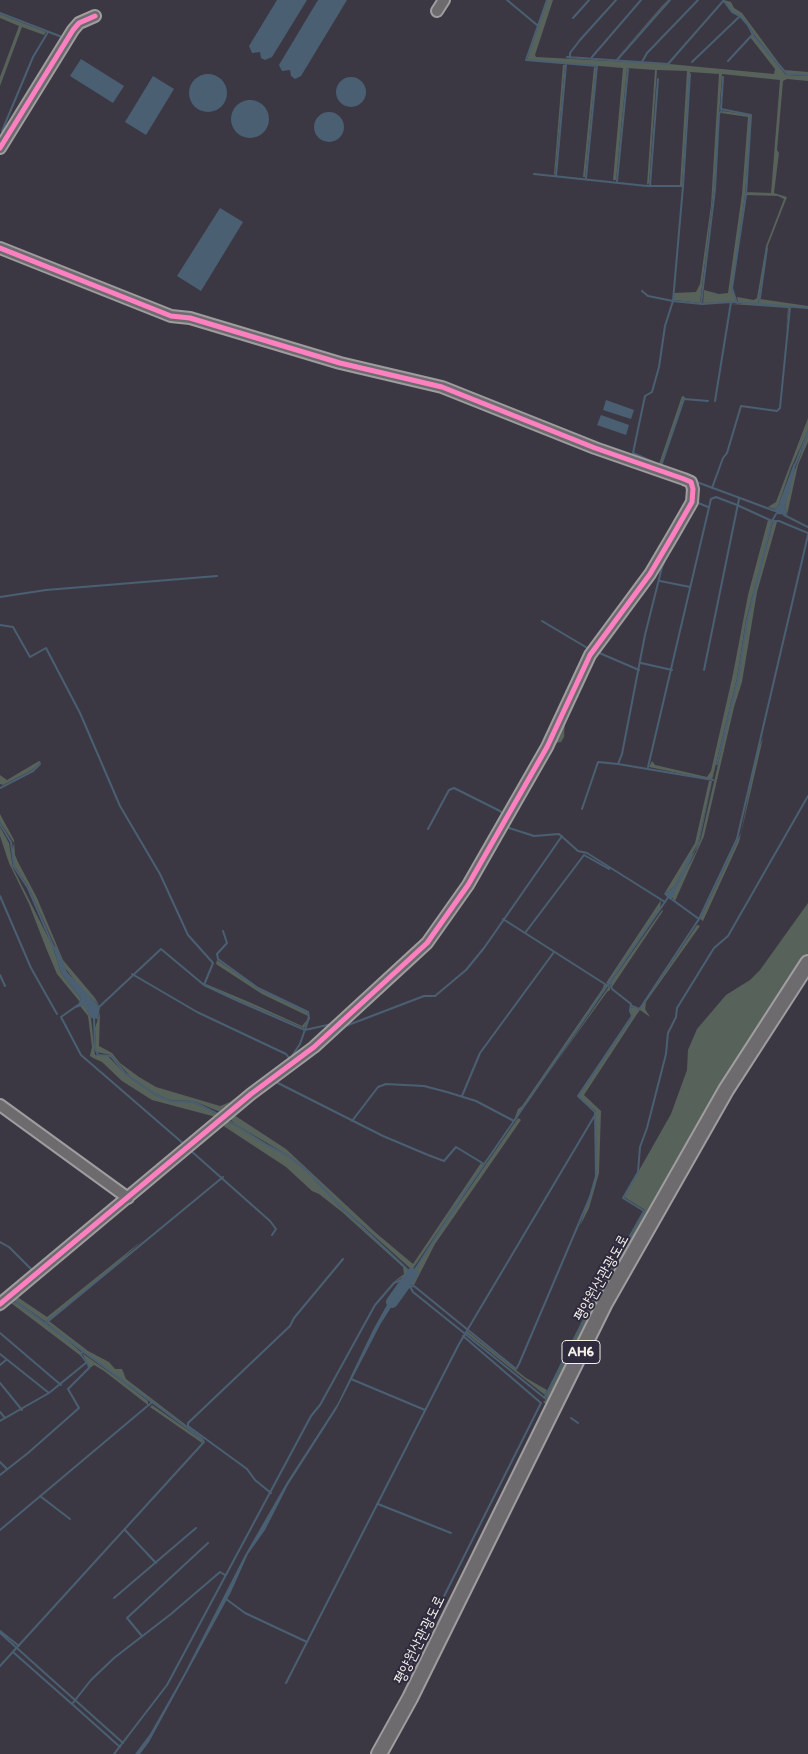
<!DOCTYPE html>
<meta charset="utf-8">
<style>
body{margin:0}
canvas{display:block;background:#3b3843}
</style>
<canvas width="808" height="1754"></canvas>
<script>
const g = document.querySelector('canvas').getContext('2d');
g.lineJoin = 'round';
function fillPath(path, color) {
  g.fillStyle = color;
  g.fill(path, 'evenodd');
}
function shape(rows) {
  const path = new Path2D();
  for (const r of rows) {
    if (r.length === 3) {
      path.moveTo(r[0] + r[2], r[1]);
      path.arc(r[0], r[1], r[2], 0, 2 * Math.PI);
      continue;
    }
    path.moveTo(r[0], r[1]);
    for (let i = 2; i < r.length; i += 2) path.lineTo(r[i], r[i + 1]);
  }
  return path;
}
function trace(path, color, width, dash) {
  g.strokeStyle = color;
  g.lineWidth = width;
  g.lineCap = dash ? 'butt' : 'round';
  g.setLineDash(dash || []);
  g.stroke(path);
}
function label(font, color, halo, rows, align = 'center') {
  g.font = font + ' Itim,"Poor Story",sans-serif';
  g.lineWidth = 4;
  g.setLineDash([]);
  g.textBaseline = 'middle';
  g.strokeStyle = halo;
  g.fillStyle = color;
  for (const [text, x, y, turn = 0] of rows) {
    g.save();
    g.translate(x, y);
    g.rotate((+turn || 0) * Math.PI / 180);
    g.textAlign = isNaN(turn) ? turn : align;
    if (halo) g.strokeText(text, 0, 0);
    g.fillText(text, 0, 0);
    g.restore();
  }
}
fillPath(shape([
 [547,0,553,0,535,55,536,57,669,64,774,74,775,69,750,37,752,35,786,75,808,76,808,81,787,79,783,81,777,150,779,153,774,193,787,197,767,248,758,304,789,307,786,332,788,308,731,304,754,304,738,302,737,297,754,300,757,298,766,246,784,199,778,196,746,195,745,192,771,193,780,80,722,74,714,189,700,303,674,300,674,293,696,292,700,284,711,205,719,74,690,72,682,185,680,185,687,71,657,70,649,183,647,185,655,70,627,68,616,180,613,180,623,68,527,60],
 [668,0,669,0,615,60,662,6],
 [724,0,731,2,734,8,742,13,784,70,808,72,808,74,787,74,755,36,748,24,740,16,732,12],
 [0,14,46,32,44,35,22,27,0,86,0,77,19,26,0,18],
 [563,65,565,65,555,175,554,174],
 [594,67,596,68,585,177,583,177],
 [723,111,751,115,745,195,732,288,736,302,703,303,704,290,719,294,728,293,742,194,748,117,721,113],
 [760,299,808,306,808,308,760,304],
 [682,396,685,397,661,465,659,464],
 [808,418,808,431,791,468,778,506,774,509,768,507,776,502],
 [808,434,808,442,798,465,787,515,785,507,790,483],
 [768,520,771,521,771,525,746,620,737,678,712,780,649,767,652,761,655,765,707,777,711,771,733,674,748,595],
 [773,522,777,522,757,592,742,682,734,707,704,836,675,901,671,896,696,852,701,838,738,678,747,621],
 [575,695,565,720,564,737,561,742,555,743,513,815],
 [763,738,739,842,703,921,700,919,741,833,757,752],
 [39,761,41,762,32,770,3,785,0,784,0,775,7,780],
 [709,781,712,781,698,843,674,887,664,894,695,843],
 [0,814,14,840,15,855,18,862,37,898,63,960,95,998,99,1005,82,990,65,968,28,886,14,865,12,852,14,843,0,822],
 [0,827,9,843,13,868,53,947,61,973,81,999,80,1002,57,974,46,948,29,904,9,863,0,836],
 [661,900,660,909,608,984,606,983],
 [808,903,808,955,744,1048,703,1118,547,1405,543,1402,547,1399,546,1396,592,1304,645,1210,624,1197,671,1114,687,1070,688,1050,697,1029,726,995,750,980,760,970],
 [662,910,663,911,612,987,611,982],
 [697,925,700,926,646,1002,645,1009,650,1017,640,1010,637,1014,584,1095,601,1111,599,1173,589,1208,580,1226,596,1176,596,1111,579,1098,579,1095,631,1019,632,1016,630,1008,634,1007,640,1009],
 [217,960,258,988,307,1012,309,1018,304,1028,205,986,206,984,249,1002,302,1026,307,1020,308,1016,262,994,216,964],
 [604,984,607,986,604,991,514,1120,518,1109,522,1106,603,988],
 [610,985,610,990,607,992,547,1075],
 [84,1004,91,1018,95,1055,108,1056,125,1074,156,1096,170,1101,194,1103,218,1114,216,1117,152,1100,122,1081,102,1062,93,1058,90,1056,92,1047,88,1016,80,1006],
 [100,1012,99,1046,112,1053,120,1063,139,1077,156,1087,220,1106,230,1102,256,1084,220,1112,194,1101,170,1100,156,1094,131,1077,111,1055,96,1052,95,1028],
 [231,1113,286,1149,376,1233,413,1264,481,1163,483,1165,412,1270,342,1207,305,1168,289,1156,235,1124,229,1118],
 [518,1118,521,1120,435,1244,414,1285,411,1285,414,1271,437,1235],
 [224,1119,289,1157,304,1169,341,1208,403,1264,408,1272,407,1275,392,1283,404,1274,403,1267,342,1212,319,1194,312,1191,286,1167,219,1123],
 [143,1240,100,1279,46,1322,12,1298,16,1296,47,1317],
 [15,1302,67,1340,81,1352,81,1356,11,1303],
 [49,1321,88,1351,109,1362,115,1369,122,1369,126,1379,207,1441,85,1354,47,1323],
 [467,1331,526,1378,547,1390,545,1395,466,1333],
 [82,1353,122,1381,148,1401,148,1405,104,1371,94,1365,90,1368],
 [152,1405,202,1440,202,1443,150,1407]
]), '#57625a');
fillPath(shape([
 [277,0,307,0,272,57,265,60,261,58,260,52,252,53,249,46],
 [318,0,347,0,301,76,295,79,291,76,290,70,282,71,279,65],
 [81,59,124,86,113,103,70,76],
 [208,93,19],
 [153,76,174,89,146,135,125,122],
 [351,92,15],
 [250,119,19],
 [329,127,15],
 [220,208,243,222,201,291,177,276],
 [606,400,634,410,631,419,603,410],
 [601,415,629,425,626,435,597,425],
 [794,463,795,470,785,507,787,515,777,514,774,509,778,506],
 [716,763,699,844,672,898,669,899,664,894,674,887,686,864,686,860,694,852,698,843],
 [56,946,67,972,100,1007,98,1019,91,1018,84,1005,76,1008,81,999,61,973,53,947],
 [398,1285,406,1291,400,1293,380,1325,336,1410,288,1485,265,1530,248,1554,231,1592,149,1742,140,1754,135,1754,150,1734,184,1674,245,1555,287,1482,338,1403,373,1330]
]), '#4a5f72');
trace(shape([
 [507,0,537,25],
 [547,0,526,60,597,66,586,178],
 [724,1,732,12,740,16,748,25,754,37,787,74,808,75],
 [0,13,62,37],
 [573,18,589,0],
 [567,57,668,64,724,0],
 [592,57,641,0],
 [570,58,570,53,580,40,616,0],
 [617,60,670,0],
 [728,61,753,34],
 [642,62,647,53,698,0],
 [692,62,740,16],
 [723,77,721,109,751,115,746,195,732,288,737,303],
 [3,134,2,131,33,57,48,32],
 [534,174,647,186,683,186,673,301,665,326,659,367,652,392,645,396,633,453,660,465],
 [556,176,566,64],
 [617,181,628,69],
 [650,185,658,79],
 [683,186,690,74],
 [642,291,648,296,673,301,702,304,731,302,808,308],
 [701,304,715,189,719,114,722,110],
 [759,304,767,248],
 [715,401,731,302],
 [661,466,684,399,708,401],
 [794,467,808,433],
 [694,481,775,511],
 [712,488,723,458,727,453,741,406,777,411,780,408,790,307],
 [696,502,708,507],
 [784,515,808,527],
 [660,581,690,587],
 [0,597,46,590,217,576],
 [542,621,589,649],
 [0,625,13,627,30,657,46,648,80,713,120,806,160,874,188,935,213,963,204,985],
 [597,652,639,670],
 [641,663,672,670],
 [704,670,739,499],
 [618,764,713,780],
 [717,764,738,678,747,621,772,521,776,514],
 [648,767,711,499,716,497,737,505,772,521,779,521,808,533],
 [0,788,33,771,40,764],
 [582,809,598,762,618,764,622,754,645,635,662,567,668,553],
 [0,824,11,842,14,867,28,888,54,948],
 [506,827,534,836,559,834,578,851,587,853,665,902],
 [428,829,449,790,454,788,500,811,503,814],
 [0,896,31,968,57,1014],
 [670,898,699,919,737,839,808,535],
 [503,919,608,986],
 [223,931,227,943,217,954,218,959,258,988,308,1012,309,1018,300,1044,290,1059],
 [525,933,584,855,609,869],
 [132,974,197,1012,286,1054,290,1059],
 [0,975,5,986],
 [78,1005,61,1017,81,1055,185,1145],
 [632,1006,639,1009,641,1007,699,919],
 [98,1008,161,949,204,985,236,1000,305,1030,332,1024],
 [94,1018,95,1048,98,1055,111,1056,125,1073,156,1095,170,1101,194,1102,220,1115],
 [343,1027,424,996,435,996,466,970,484,948,562,836],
 [274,1081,383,1136,428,1155,444,1161,456,1147,484,1164],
 [462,1096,480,1053,554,952],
 [226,1119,267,1145,290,1157,304,1168,341,1207,412,1274,465,1192,669,896],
 [352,1121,378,1087,386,1084,424,1086,447,1092,476,1101,514,1121],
 [190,1150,270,1221,276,1229,272,1235],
 [0,1242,9,1247,33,1271],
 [409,1287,414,1286,516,1369,519,1364,590,1197,596,1176,595,1112,578,1096,632,1016,630,1011,631,1004,612,989,610,983],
 [0,1311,9,1303,15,1301],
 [46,1323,223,1177],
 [0,1333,61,1385],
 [0,1354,49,1393],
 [0,1365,6,1360],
 [351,1379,425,1410],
 [0,1383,22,1410],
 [545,1397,592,1303,644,1211,623,1198,638,1172,640,1147,647,1128,666,1054,668,1033,676,1017,677,1008,714,948,728,936,808,796],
 [0,1412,5,1418],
 [571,1418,578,1423],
 [0,1421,49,1393,87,1362],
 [0,1462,7,1469],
 [0,1475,28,1453,79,1408,68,1389,89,1368,88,1364,81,1355,82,1352],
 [271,1493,255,1480,247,1469,188,1426,188,1423,290,1326,294,1318,343,1259],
 [40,1496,70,1519],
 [378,1504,451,1533],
 [0,1530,151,1403],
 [125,1530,156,1563],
 [114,1598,196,1528],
 [226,1599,245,1613,307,1642],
 [0,1631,19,1646],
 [0,1633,123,1743],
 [141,1635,127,1618,208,1543],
 [13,1652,72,1704,91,1680,114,1658,171,1614,220,1572,225,1575],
 [0,1666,204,1442,202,1439,11,1298],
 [403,1678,541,1403,463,1336],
 [286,1683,459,1344,595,1115],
 [72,1704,120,1747],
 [114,1754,167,1685,311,1416,320,1405,375,1305,394,1283,401,1280,407,1281,413,1292,546,1399]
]), '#4a5f72', 2);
trace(shape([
 [392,1302,412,1274]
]), '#4a5f72', 12);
const minor = shape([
 [437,11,444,0],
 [0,148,73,30,79,23,95,16],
 [0,248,171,316,190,318,340,363,442,387,595,448,684,479,691,482,693,489,692,502,673,535,650,574,590,655,547,747,468,885,427,943,314,1047,251,1094,0,1304],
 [0,1105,128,1198]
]);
const highway = shape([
 [379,1754,410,1698,605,1303,726,1090,808,963]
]);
trace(minor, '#9f9da0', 14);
trace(highway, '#9f9da0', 18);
trace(minor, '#6d6b6e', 10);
trace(highway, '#6d6b6e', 14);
trace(shape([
 [0,148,73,30,79,23,95,16],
 [0,248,171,316,190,318,340,363,442,387,595,448,684,479,691,482,693,489,692,502,673,535,650,574,590,655,547,747,468,885,427,943,314,1047,251,1094,0,1304]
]), '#ff80c0', 5);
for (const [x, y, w] of [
 [581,1352,38]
]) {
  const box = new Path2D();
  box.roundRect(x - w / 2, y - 11.5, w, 23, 4);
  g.fillStyle = '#2f2a3d';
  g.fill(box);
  trace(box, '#f4f1e8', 1);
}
label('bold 14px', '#f4f1e8', null, [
 ["AH6",581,1352]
]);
label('15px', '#f4f1e8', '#2f2a3d', [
 ["평양원산관광도로",602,1278,-61],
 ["평양원산관광도로",420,1640,-64]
]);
</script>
